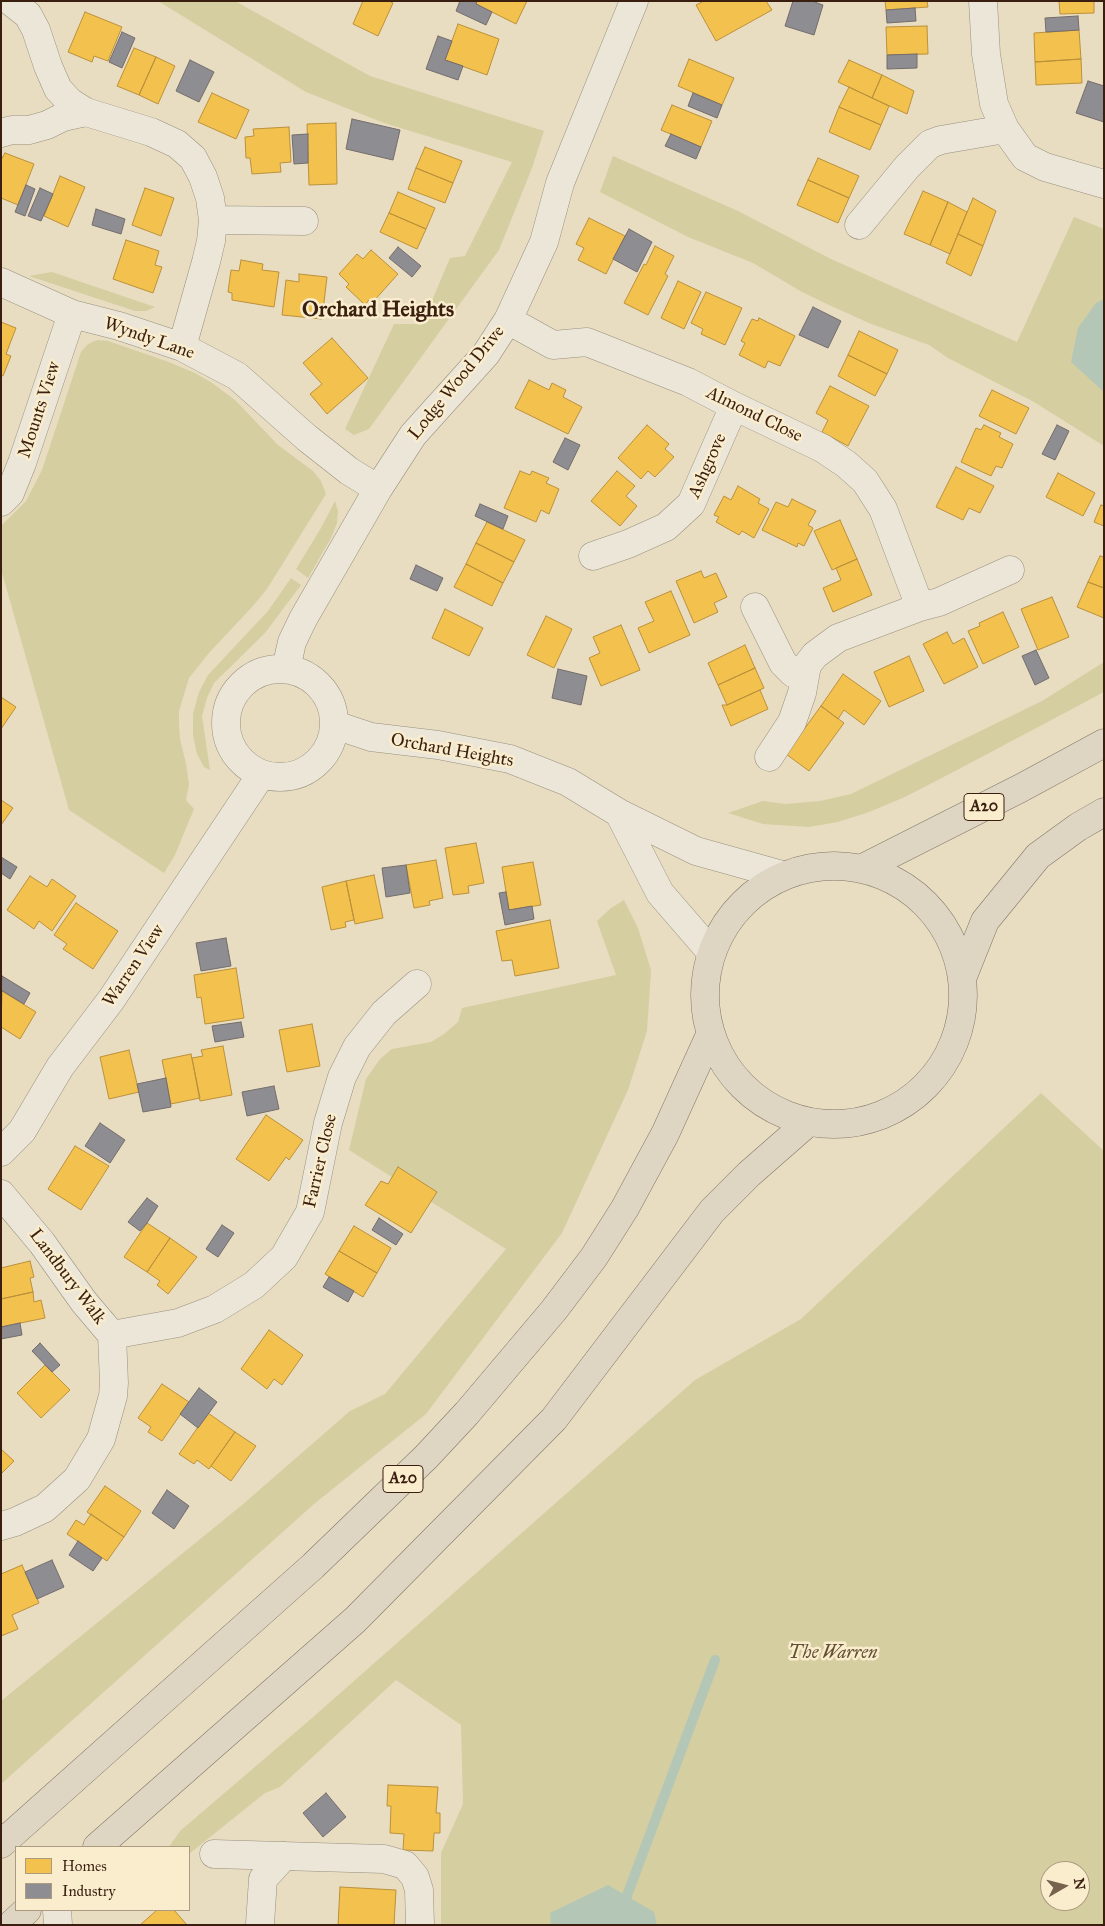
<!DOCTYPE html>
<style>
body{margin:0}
#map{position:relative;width:1105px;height:1926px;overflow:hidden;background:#e8ddc1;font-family:"IM FELL Great Primer",serif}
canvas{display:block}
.frame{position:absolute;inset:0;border:2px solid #3a1f10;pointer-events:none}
.legend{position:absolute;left:15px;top:1846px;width:175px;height:65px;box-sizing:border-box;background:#faedcd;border:1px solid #ad9b81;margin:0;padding:6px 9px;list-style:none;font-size:15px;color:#3a1f10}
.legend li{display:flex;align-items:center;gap:10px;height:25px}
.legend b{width:25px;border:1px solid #ad9b81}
.north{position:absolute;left:1040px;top:1861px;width:50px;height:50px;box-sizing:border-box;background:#faedcd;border:1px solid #ad9b81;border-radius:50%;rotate:82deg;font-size:14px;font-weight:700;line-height:20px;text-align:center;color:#3a1f10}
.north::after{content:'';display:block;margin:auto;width:18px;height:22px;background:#77624e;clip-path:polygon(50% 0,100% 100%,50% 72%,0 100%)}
</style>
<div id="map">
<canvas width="1105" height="1926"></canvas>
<div class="frame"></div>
<ul class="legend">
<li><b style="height:14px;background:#f2c14e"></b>Homes</li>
<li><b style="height:14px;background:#8d8d92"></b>Industry</li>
</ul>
<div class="north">N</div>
</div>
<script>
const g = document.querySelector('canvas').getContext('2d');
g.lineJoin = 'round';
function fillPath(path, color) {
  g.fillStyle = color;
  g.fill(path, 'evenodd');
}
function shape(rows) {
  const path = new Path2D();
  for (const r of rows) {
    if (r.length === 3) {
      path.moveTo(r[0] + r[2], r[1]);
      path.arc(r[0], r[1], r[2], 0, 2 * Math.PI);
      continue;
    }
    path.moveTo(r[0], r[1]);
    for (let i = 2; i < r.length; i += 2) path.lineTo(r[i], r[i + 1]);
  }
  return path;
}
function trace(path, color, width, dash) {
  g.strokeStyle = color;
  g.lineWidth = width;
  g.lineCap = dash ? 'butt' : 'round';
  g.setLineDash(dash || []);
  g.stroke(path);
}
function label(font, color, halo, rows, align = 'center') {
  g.font = font + ' "IM FELL Great Primer",serif';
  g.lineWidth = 5;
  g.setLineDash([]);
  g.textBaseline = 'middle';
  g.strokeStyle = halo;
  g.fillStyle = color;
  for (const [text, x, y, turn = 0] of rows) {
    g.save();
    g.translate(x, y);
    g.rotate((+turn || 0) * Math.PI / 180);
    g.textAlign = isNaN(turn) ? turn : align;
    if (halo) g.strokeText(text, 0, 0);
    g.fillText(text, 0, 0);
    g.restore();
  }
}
fillPath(shape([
 [158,1,235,1,370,76,544,131,532,168,499,250,369,429,354,435,345,429,394,324,422,324,450,258,465,256,512,162,384,123,306,92],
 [613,156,738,211,831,259,1017,342,1074,217,1104,229,1104,446,1034,402,948,358,929,345,869,323,829,305,802,292,753,263,688,237,600,192],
 [52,272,155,307,146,311,135,311,29,276],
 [97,340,108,341,166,361,195,373,212,383,235,400,278,445,313,471,321,481,326,494,267,589,252,607,209,653,189,678,179,711,179,724,180,739,186,764,189,784,186,800,194,809,175,855,164,873,69,810,1,569,1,526,26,501,42,470,81,352,88,344],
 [335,501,338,511,337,523,331,538,308,578,296,569,321,528],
 [291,578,301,585,265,633,214,683,207,698,202,716,210,770,204,767,197,754,193,736,193,714,199,692,208,675,268,611],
 [1104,662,1104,692,959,769,905,797,869,812,838,822,809,827,763,824,728,813,763,801,785,804,820,801,851,794,1042,701],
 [624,900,638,928,651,970,647,1031,628,1090,562,1233,426,1414,314,1504,1,1784,1,1701,242,1505,350,1411,385,1394,506,1249,349,1150,366,1079,380,1059,392,1049,431,1042,444,1034,458,1022,462,1008,616,975,597,921,611,908],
 [1041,1093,1104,1151,1104,1925,441,1925,441,1853,463,1804,461,1725,396,1680,280,1787,265,1793,189,1854,189,1847,169,1847,180,1831,312,1718,695,1380,801,1319],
 [1050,1871,1080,1871,1080,1901,1050,1901]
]), '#d4cea1');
fillPath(shape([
 [1104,299,1104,392,1071,362,1078,328,1096,303],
 [608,1885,654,1912,657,1925,551,1925,550,1913]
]), '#b4c7b6');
const homes = shape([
 [363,1,389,1,393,3,378,36,353,24,363,1],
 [477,1,527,1,516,24,476,4,477,1],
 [704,1,766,1,772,10,716,41,696,5,704,1],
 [885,1,927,1,928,7,886,10,885,1],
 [1059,1,1094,1,1094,13,1060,14,1059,1],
 [85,12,122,27,108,61,94,56,92,62,68,52,85,12],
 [458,24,499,39,487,75,445,60,458,24],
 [927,26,928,54,887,55,886,27,927,26],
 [1079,30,1081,59,1035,62,1034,33,1079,30],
 [134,48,156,57,139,95,117,86,134,48],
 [156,57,175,66,158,104,139,95,156,57],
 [689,59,734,78,722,105,678,86,689,59],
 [1081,59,1082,83,1036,85,1035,62,1081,59],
 [849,60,882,75,872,98,838,82,849,60],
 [882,75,914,91,907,114,872,98,882,75],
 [849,87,889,106,881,125,839,107,849,87],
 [212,93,249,110,236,139,198,122,212,93],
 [672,105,712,121,701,147,661,130,672,105],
 [839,107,881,125,870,150,829,132,839,107],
 [336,123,337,184,309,185,307,124,336,123],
 [289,127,291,162,280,163,281,172,252,174,250,158,246,158,245,137,254,136,253,129,289,127],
 [425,147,462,161,453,183,416,168,425,147],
 [5,153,34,164,18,205,1,198,1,160,5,153],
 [818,158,859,176,849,198,808,180,818,158],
 [416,168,453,183,445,203,408,189,416,168],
 [60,176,85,187,68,227,44,216,60,176],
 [808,180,849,198,838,223,797,205,808,180],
 [145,188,174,198,161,236,132,225,145,188],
 [923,191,948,202,930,245,904,234,923,191],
 [398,192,435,208,426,229,389,213,398,192],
 [973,198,996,211,983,246,958,234,973,198],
 [948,202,967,212,950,254,930,245,948,202],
 [389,213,426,229,417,249,380,232,389,213],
 [589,218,625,236,606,274,578,260,584,248,576,244,589,218],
 [958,234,983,246,971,276,946,263,958,234],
 [126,240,159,251,155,265,162,267,153,293,113,279,126,240],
 [655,246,674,256,665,274,668,276,648,315,624,303,644,264,646,265,655,246],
 [371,250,398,274,372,303,369,300,365,305,346,287,349,284,339,274,357,254,363,259,371,250],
 [241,260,263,264,262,270,279,272,274,307,232,300,232,293,228,292,231,270,239,271,241,260],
 [299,274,327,277,322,319,282,315,286,280,299,282,299,274],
 [678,281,701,292,684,329,661,318,678,281],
 [706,292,742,308,725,345,701,334,703,329,691,323,706,292],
 [759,318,795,336,780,366,768,361,765,368,739,355,745,343,741,341,752,319,758,321,759,318],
 [1,322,16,328,6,354,11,356,3,376,1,375,1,322],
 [859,331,898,350,887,374,848,355,859,331],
 [332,338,368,378,327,414,310,394,322,384,303,363,332,338],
 [848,355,887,374,875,396,838,376,848,355],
 [529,380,549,390,552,383,566,390,563,397,582,407,568,434,515,408,529,380],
 [830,386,869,406,848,446,822,432,828,420,816,413,830,386],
 [992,390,1029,408,1016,434,979,416,992,390],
 [647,425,669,444,665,449,674,457,655,477,648,471,641,479,618,458,647,425],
 [984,425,1001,433,999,437,1013,444,1002,468,996,466,991,476,961,462,976,428,981,430,984,425],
 [956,467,994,486,980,513,969,508,963,520,936,507,956,467],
 [520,471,530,475,532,471,549,478,546,483,559,489,549,514,541,510,536,522,504,508,520,471],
 [617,471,635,486,626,496,637,506,620,526,591,501,617,471],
 [1058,473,1095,493,1083,516,1046,497,1058,473],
 [738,486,760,499,758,503,769,509,754,538,742,531,739,535,716,522,719,517,714,515,724,496,731,500,738,486],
 [792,499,816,511,808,525,813,528,804,546,798,543,797,547,762,530,776,502,788,507,792,499],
 [1101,505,1104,506,1104,526,1094,522,1101,505],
 [840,520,857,559,832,570,814,531,840,520],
 [487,522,525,540,514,562,476,543,487,522],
 [476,543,514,562,503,583,466,564,476,543],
 [1100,556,1104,557,1104,588,1088,582,1100,556],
 [857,559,872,595,833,612,823,588,841,580,836,568,857,559],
 [466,564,503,583,492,606,454,587,466,564],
 [701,571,704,578,716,573,727,597,714,603,718,612,694,623,676,581,701,571],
 [1088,582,1104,588,1104,618,1077,607,1088,582],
 [671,591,690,635,649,653,638,628,654,621,645,602,671,591],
 [1052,597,1069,637,1038,650,1021,609,1052,597],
 [445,609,483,628,469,656,432,638,445,609],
 [1003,612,1019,647,983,664,968,631,980,626,979,623,1003,612],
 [546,616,572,629,554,668,527,655,546,616],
 [621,625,640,670,601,686,589,658,600,653,593,637,621,625],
 [947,632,953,644,964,638,978,667,944,684,923,644,947,632],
 [745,645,755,668,718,685,708,663,745,645],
 [909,656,924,691,889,707,874,672,909,656],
 [755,668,764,688,727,705,718,685,755,668],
 [843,674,881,701,864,725,844,710,838,719,821,706,843,674],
 [760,690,768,709,731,726,722,705,727,705,760,690],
 [1,697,16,707,1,729,1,697],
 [821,706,844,723,809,771,786,754,821,706],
 [1,800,13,808,1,825,1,800],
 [476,843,484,883,468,886,469,893,453,895,445,848,476,843],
 [436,860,443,898,429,901,430,905,414,908,406,865,436,860],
 [533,862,541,905,509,910,502,867,533,862],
 [374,875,383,918,355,924,346,881,374,875],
 [30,876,47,887,52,879,76,896,52,931,39,921,34,929,7,910,30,876],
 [346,881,354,920,345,922,346,927,331,930,322,887,346,881],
 [76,903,118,931,93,969,63,949,67,944,54,935,76,903],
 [550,920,559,968,515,976,512,960,502,961,496,931,550,920],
 [236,968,244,1018,205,1024,201,997,197,998,194,975,236,968],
 [2,991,36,1012,20,1039,1,1027,2,991],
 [312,1024,320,1066,287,1072,279,1030,312,1024],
 [223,1046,232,1095,200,1101,192,1058,203,1056,201,1050,223,1046],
 [129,1050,139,1092,109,1099,100,1057,129,1050],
 [191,1054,200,1098,171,1104,162,1060,191,1054],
 [266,1115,303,1140,289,1160,286,1157,269,1181,236,1159,266,1115],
 [75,1146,109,1166,81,1210,48,1189,75,1146],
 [398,1167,437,1192,411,1233,365,1205,381,1181,388,1184,398,1167],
 [147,1223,170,1238,147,1272,124,1257,147,1223],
 [354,1226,391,1248,377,1273,339,1251,354,1226],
 [170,1238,197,1257,168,1294,157,1285,160,1281,147,1272,170,1238],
 [339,1251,377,1273,363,1297,325,1274,339,1251],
 [30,1261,34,1277,30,1278,33,1292,1,1299,1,1268,30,1261],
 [33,1292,34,1302,41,1300,45,1318,1,1327,1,1299,33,1292],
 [269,1330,303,1355,282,1385,274,1379,267,1389,241,1369,269,1330],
 [45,1365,70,1390,41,1418,17,1393,45,1365],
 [162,1384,189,1402,162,1441,148,1432,151,1427,138,1418,162,1384],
 [208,1413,235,1432,209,1469,197,1460,194,1464,179,1454,208,1413],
 [235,1432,256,1446,231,1481,211,1466,235,1432],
 [1,1449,14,1461,1,1474,1,1449],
 [105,1486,141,1511,124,1537,87,1512,105,1486],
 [91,1514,124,1537,107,1561,67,1534,76,1520,84,1525,91,1514],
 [22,1565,39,1603,12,1615,18,1629,1,1636,1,1574,22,1565],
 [388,1785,438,1787,436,1813,440,1813,440,1833,434,1833,433,1851,403,1850,404,1834,390,1833,391,1806,387,1806,388,1785],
 [340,1887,396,1890,394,1925,338,1925,340,1887],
 [157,1910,174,1910,187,1925,140,1925,157,1910]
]);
fillPath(homes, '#f2c14e');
trace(homes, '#bb903b', 1);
const industry = shape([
 [460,1,477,1,476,4,492,12,486,25,456,11,460,1],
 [793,1,812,1,823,5,814,35,785,26,793,1],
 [915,8,916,21,887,23,886,10,915,8],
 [1078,16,1079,30,1046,32,1045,18,1078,16],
 [122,32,135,38,122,68,109,62,122,32],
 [438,36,452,41,445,60,463,66,458,80,426,69,438,36],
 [917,54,917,68,887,69,887,55,917,54],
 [190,60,214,72,199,102,176,91,190,60],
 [1088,81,1104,86,1104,122,1076,113,1088,81],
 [693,93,722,105,717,118,688,106,693,93],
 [352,119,400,130,393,160,346,149,352,119],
 [308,134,308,163,294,164,292,135,308,134],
 [671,134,701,147,696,159,665,146,671,134],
 [26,185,35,189,25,216,15,212,26,185],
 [40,188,53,194,41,221,28,216,40,188],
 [96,209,125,219,121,234,92,225,96,209],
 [629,229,652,242,637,272,613,259,629,229],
 [398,247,421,266,412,277,389,258,398,247],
 [813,307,841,321,828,348,799,335,813,307],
 [1057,425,1069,431,1055,460,1042,454,1057,425],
 [565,438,580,445,568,470,553,462,565,438],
 [480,504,508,516,503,529,475,516,480,504],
 [416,565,443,578,437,591,410,579,416,565],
 [1036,650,1049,678,1035,685,1022,656,1036,650],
 [558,669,587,676,581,705,552,698,558,669],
 [1,857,17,867,10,879,1,873,1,857],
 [406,865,410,893,386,897,382,868,406,865],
 [506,892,509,910,532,906,534,919,505,925,499,893,506,892],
 [226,938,231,966,201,971,196,943,226,938],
 [2,976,30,993,24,1004,1,990,2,976],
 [241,1022,244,1037,215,1042,212,1026,241,1022],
 [166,1078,171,1107,143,1112,137,1084,166,1078],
 [274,1086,279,1109,247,1116,242,1092,274,1086],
 [100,1123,125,1140,110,1163,85,1146,100,1123],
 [147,1198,158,1206,147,1223,140,1231,128,1222,147,1198],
 [379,1218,403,1234,396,1245,372,1230,379,1218],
 [222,1225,234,1233,218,1257,206,1249,222,1225],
 [329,1277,354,1291,348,1302,323,1287,329,1277],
 [20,1323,22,1335,1,1339,1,1327,20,1323],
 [40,1343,60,1365,52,1372,32,1351,40,1343],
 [199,1388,217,1402,198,1428,180,1414,199,1388],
 [167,1490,189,1506,174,1529,152,1513,167,1490],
 [78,1541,102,1558,93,1571,69,1555,78,1541],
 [52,1560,64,1587,37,1599,25,1572,52,1560],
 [326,1793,346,1817,323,1837,303,1813,326,1793]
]);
fillPath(industry, '#8d8d92');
trace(industry, '#746c6b', 1);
trace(shape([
 [616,1925,715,1660]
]), '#b4c7b6', 10);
const minor = shape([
 [10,1,28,15,36,30,48,66,58,89,70,102,86,112],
 [983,1,986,54,994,104,1005,129,1025,157,1045,167,1104,184],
 [1,133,12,130,29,130,47,125,63,117,86,112,151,132,177,144,193,158,203,177,210,198,213,220,211,241,206,262,182,347],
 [213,220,304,221],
 [859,225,907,167,930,144,941,140,1005,129],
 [1,282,72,314,119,326,182,347,237,376,307,438,349,471,378,489],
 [508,320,553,345,587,342,688,382,734,406,822,448,846,464,865,481,883,509,920,607],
 [1,502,10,493,22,463,72,314],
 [593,556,628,544,666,527,691,504,734,406],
 [755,607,783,663,793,673,805,675],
 [286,669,292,642,303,619,378,489,413,435,486,354,508,320,544,242,560,183,634,1],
 [280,723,54],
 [335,725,371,737,438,745,510,759,568,782,619,813,696,851,782,875],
 [769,757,792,722,802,693,807,665,815,655,838,638,920,607,939,602,1010,570],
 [619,813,660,893,711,952],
 [1,1152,22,1131,60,1067,111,1000,261,775],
 [1,1194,42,1243,84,1302,112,1335,114,1383,113,1396,101,1439,77,1479,45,1508,15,1522,1,1526],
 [112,1335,178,1323,215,1309,254,1285,284,1257,310,1212,328,1123,342,1077,357,1047,384,1013,417,984],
 [214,1854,384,1859,405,1865,415,1877,419,1890,420,1925],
 [57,1910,58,1925],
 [260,1924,263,1879,284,1856]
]);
const major = shape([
 [834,995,129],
 [863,868,1021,788,1104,743],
 [963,976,985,921,1038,856,1078,827,1104,812],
 [1,1844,313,1566,426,1457,467,1413,554,1310,594,1257,625,1208,665,1134,710,1035],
 [97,1847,355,1620,554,1419,712,1211,749,1174,805,1125],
 [11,1925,27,1910]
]);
trace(minor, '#998f7e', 29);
trace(major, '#817767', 29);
trace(minor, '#ebe6d8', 28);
trace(major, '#ded5c3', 28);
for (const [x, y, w] of [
 [984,807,40],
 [403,1479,40]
]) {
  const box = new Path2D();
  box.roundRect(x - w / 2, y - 13.5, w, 27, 4);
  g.fillStyle = '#faedcd';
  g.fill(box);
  trace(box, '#3a1f10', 1);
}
label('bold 16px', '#3a1f10', null, [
 ["A20",984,807],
 ["A20",403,1479]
]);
label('18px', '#3a1f10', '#faedcd', [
 ["Wyndy Lane",149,339,19],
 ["Lodge Wood Drive",457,383,-51],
 ["Mounts View",40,410,-72],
 ["Almond Close",754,415,26],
 ["Ashgrove",708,466,-66],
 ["Orchard Heights",452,751,10],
 ["Warren View",134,966,-56],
 ["Farrier Close",321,1161,-77],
 ["Landbury Walk",67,1277,53]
]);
label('italic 18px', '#635034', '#faedcd', [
 ["The Warren",833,1654]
]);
label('bold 22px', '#3a1f10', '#faedcd', [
 ["Orchard Heights",378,311]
]);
</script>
